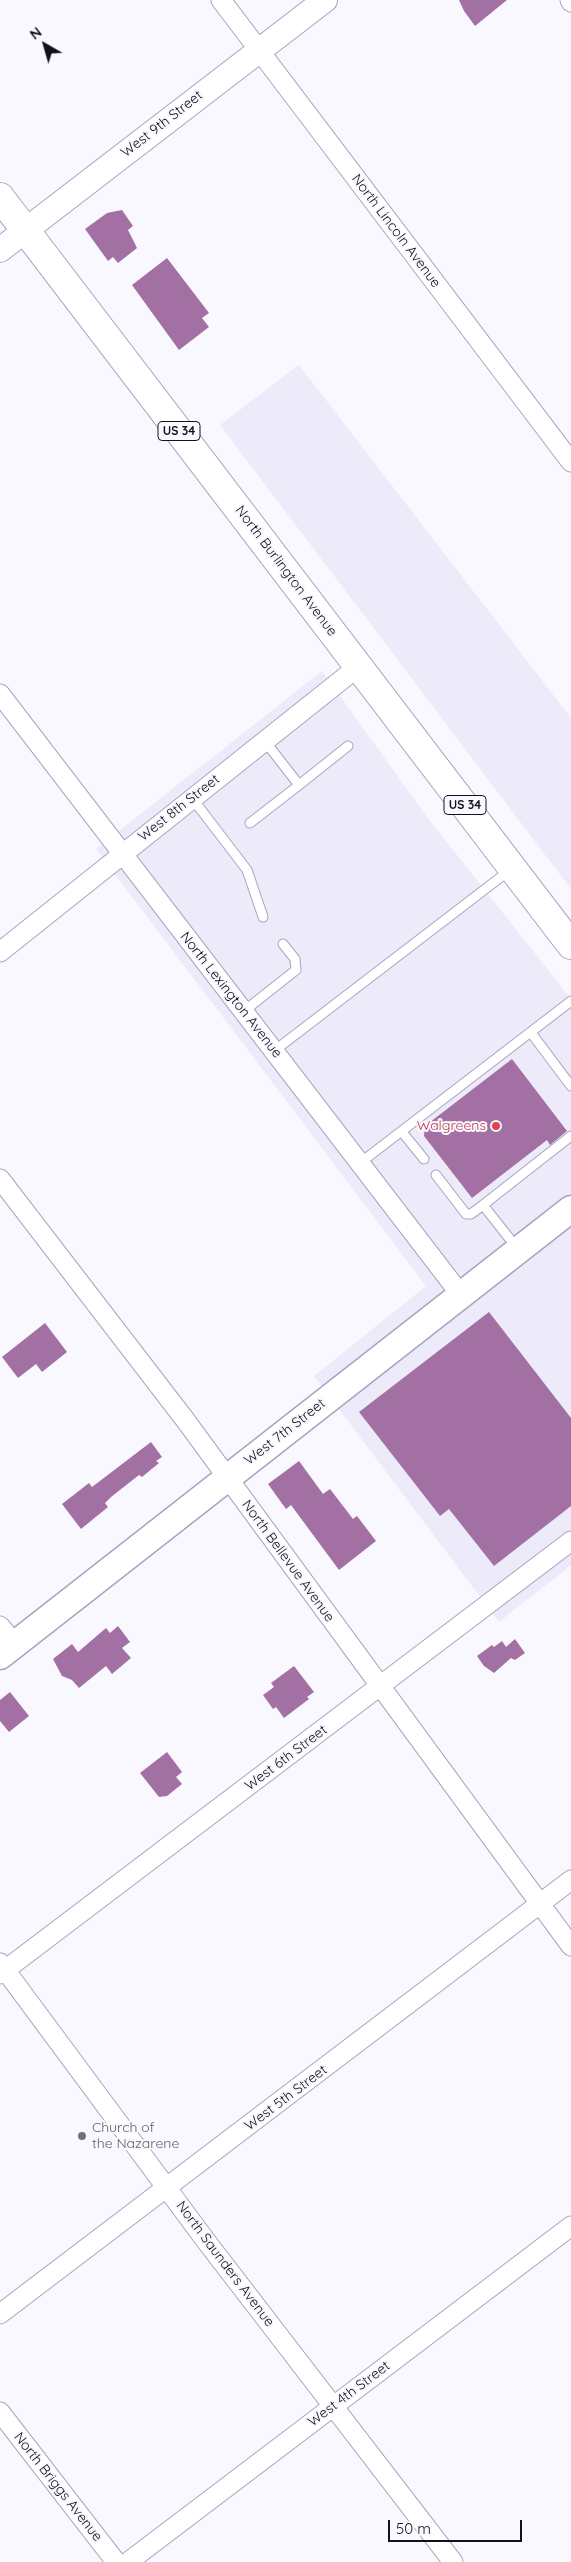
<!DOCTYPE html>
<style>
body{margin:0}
#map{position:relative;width:571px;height:2562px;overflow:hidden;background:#f9f8fe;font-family:Quicksand,sans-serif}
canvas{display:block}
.north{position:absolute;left:20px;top:20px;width:50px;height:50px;-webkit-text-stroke:4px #f9f8fe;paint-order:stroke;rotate:322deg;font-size:14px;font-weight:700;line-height:20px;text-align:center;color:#12101a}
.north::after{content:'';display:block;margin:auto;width:18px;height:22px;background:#12101a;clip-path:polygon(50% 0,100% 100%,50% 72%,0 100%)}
.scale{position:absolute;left:388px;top:2520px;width:134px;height:22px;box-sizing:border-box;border:2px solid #12101a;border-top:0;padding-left:6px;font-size:15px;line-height:18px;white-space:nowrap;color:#12101a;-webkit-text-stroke:4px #f9f8fe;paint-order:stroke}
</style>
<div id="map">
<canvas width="571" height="2562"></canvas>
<div class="north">N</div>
<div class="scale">50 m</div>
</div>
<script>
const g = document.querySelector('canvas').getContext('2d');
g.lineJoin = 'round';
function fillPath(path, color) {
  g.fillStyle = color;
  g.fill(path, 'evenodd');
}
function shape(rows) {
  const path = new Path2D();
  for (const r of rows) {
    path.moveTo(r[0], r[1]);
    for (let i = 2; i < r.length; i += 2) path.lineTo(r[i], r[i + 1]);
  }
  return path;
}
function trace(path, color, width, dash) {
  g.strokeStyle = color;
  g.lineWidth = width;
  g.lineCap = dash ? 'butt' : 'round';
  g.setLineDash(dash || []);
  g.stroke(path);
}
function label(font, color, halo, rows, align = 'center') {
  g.font = font + ' Quicksand,sans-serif';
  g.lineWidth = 4;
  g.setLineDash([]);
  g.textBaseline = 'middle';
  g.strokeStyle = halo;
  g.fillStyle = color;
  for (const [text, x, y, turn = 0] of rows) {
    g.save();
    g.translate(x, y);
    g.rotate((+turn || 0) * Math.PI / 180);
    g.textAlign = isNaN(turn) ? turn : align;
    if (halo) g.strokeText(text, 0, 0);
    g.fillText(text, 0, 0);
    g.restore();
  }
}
fillPath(shape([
 [299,365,571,718,571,889,220,425],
 [322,671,427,817,571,999,571,1565,499,1622,314,1376,426,1286,96,849]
]), '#edeaf9');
fillPath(shape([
 [459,0,507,0,475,26,464,11],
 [122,210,133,226,128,230,137,248,118,263,113,257,108,261,85,229,107,213],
 [167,258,209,313,202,318,209,327,179,350,132,285],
 [512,1059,567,1131,550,1145,547,1140,472,1198,424,1136,425,1126],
 [489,1312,571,1418,571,1506,494,1566,449,1509,440,1516,359,1412],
 [45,1323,67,1352,42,1372,36,1364,18,1378,2,1357],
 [151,1442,162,1457,156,1461,159,1463,142,1477,139,1475,111,1497,105,1503,108,1507,81,1529,62,1504,89,1483,92,1487],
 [299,1461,323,1494,330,1489,353,1519,357,1516,376,1541,339,1570,291,1505,286,1509,268,1484],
 [118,1626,130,1642,122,1648,131,1658,112,1674,106,1666,79,1688,72,1680,62,1676,53,1659,72,1644,78,1652,106,1628,110,1633],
 [515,1639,525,1653,515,1660,511,1658,494,1673,484,1666,477,1656,492,1645,494,1647,502,1641,506,1647],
 [294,1666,314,1692,307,1697,309,1699,284,1718,276,1707,273,1709,263,1695,274,1687,271,1683],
 [10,1692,29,1716,9,1732,0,1721,0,1700],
 [167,1752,182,1772,176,1777,182,1784,167,1796,159,1797,140,1773]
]), '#a370a3');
const service = shape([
 [299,785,348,746],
 [192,798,247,870,263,917],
 [250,823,299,785,264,740],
 [244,1011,296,970,295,959,283,944],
 [532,1034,571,1086],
 [274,1051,510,870],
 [402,1132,424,1159],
 [360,1163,571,1001],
 [436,1175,466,1214,471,1214,483,1205],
 [517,1248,483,1205,571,1136]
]);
const minor = shape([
 [221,0,571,462],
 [570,0,571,2],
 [0,694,461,1295],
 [0,952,359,666],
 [0,1179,186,1421,571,1946],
 [0,1626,15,1644],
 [0,1963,206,2241,453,2562],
 [0,1974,571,1541],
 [0,2314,571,1880],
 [0,2412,116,2562],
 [128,2562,571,2226]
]);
const tertiary = shape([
 [0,250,325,0]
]);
const secondary = shape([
 [0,1656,571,1209]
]);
const trunk = shape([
 [0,197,571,945]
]);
trace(service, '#a9a4c1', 11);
trace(minor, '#a9a4c1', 21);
trace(tertiary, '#a9a4c1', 26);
trace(secondary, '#a9a4c1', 29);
trace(trunk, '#a9a4c1', 30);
trace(service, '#fff', 9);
trace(minor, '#fff', 19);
trace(tertiary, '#fff', 24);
trace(secondary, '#fff', 26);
trace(trunk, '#fff', 28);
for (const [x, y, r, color] of [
 [496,1126,5,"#e0444e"],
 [82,2136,5,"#6b7280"]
]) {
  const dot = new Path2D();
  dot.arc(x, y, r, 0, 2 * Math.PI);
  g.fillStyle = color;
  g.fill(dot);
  trace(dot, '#f9f8fe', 2);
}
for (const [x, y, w] of [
 [179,431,42],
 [465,805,42]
]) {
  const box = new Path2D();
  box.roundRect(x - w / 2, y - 9.5, w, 19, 4);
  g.fillStyle = '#f9f8fe';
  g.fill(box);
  trace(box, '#12101a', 1);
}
label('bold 12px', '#12101a', null, [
 ["US 34",179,431],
 ["US 34",465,805]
]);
label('14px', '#12101a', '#f9f8fe', [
 ["West 9th Street",162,124,-38],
 ["North Lincoln Avenue",396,231,53],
 ["North Burlington Avenue",286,571,53],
 ["West 8th Street",179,808,-38],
 ["North Lexington Avenue",231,995,52],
 ["West 7th Street",285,1432,-38],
 ["North Bellevue Avenue",288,1561,54],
 ["West 6th Street",286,1758,-37],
 ["West 5th Street",286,2098,-37],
 ["North Saunders Avenue",225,2264,53],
 ["West 4th Street",349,2394,-37],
 ["North Briggs Avenue",58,2487,52]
]);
label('14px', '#be3a42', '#f9f8fe', [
 ["Walgreens",486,1126]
], 'right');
label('14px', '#5b616d', '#f9f8fe', [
 ["Church of",92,2128],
 ["the Nazarene",92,2144]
], 'left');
</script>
